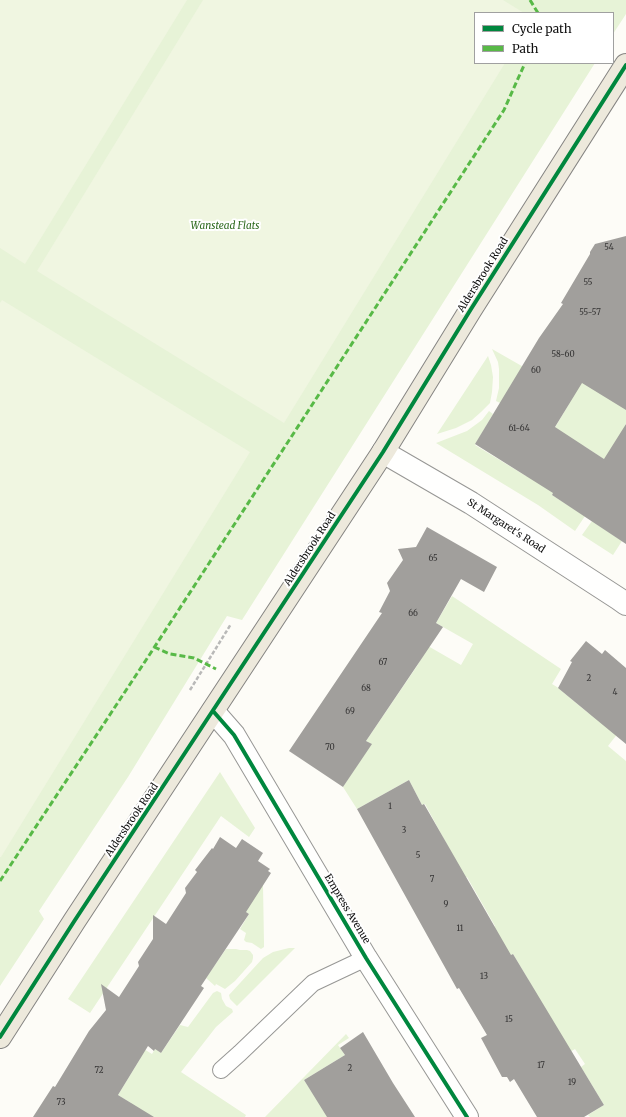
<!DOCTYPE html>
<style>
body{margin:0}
#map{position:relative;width:626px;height:1117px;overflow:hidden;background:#fdfcf7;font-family:Merriweather,serif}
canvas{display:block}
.legend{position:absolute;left:474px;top:12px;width:140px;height:52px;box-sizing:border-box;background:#fff;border:1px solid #a0a0a0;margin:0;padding:5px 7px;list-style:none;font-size:12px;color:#111}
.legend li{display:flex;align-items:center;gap:8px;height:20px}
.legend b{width:20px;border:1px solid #a0a0a0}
</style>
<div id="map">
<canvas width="626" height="1117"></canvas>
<ul class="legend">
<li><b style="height:5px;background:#00873e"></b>Cycle path</li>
<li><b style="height:5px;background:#58b947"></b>Path</li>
</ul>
</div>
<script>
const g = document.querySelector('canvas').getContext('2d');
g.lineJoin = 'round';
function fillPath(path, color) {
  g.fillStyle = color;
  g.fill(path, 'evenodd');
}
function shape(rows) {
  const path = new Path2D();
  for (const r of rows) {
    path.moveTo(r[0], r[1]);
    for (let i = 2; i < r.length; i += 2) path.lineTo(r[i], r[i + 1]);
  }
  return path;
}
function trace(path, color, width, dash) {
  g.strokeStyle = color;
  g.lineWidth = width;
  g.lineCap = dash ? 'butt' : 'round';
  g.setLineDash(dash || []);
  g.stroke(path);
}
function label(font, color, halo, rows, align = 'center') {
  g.font = font + ' Merriweather,serif';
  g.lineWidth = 4;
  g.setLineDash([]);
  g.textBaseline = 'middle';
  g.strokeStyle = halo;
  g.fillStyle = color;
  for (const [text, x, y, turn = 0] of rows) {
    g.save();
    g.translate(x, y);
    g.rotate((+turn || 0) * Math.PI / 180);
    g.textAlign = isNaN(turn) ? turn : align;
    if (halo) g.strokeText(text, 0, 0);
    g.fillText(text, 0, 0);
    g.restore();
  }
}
fillPath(shape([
 [0,0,626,0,626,14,613,34,613,13,475,13,475,63,595,63,242,620,227,616,128,777,39,911,44,919,0,986],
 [626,342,626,424,625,425,626,426,626,474,584,446,552,495,585,516,575,531,538,505,436,443,467,431,482,420,489,411,493,414,475,445,526,476,569,404,500,403,496,401,499,388,499,369,498,362,492,349,534,373],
 [488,356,491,365,493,377,492,392,490,403,481,412,472,420,456,428,437,434],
 [592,521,622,541,613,555,582,535],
 [452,596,561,669,552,684,557,687,587,712,622,728,608,746,626,761,626,1117,590,1117,588,1115,604,1105,581,1067,585,1064,575,1049,563,1056,528,979,513,954,504,959,445,954,495,926,467,877,465,878,425,804,422,805,409,780,357,809,343,787,371,744,366,741,417,666,428,646,461,665,473,644,436,623],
 [220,772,255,828,249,837,221,816,90,1013,68,999],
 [263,885,264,943,264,947,261,949,252,943,246,942,244,940,246,933,240,929,249,914,243,910],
 [289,948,295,948,237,1006,230,999,229,995,263,958,273,952],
 [226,949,236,949,240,950,247,950,250,951,253,955,253,958,252,962,235,981,225,989,216,984,215,986,206,978],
 [217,991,221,993,222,999,226,1006,232,1009,233,1012,216,1027,181,1072,246,1115,245,1117,123,1117,131,1103,118,1095,140,1059,121,1035,152,1054,155,1049,161,1053,180,1025,188,1027,213,993],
 [346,1034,349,1038,338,1045,345,1055,304,1080,311,1091,335,1117,265,1117]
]), '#e7f3d7');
fillPath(shape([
 [0,0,187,0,25,264,0,248],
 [203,0,503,0,524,13,475,13,475,63,505,63,284,423,37,271],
 [2,300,250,452,1,857,0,857,0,303]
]), '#f0f6e1');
fillPath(shape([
 [626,236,626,410,582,383,555,427,604,459,626,424,626,544,552,495,553,493,475,444,539,338,563,304,561,303,590,254,590,252,595,244],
 [427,527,497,567,484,592,461,579,436,623,443,627,366,741,372,744,343,787,289,751,382,613,379,612,390,591,387,583,403,560,398,549,416,547],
 [586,641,602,654,605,650,626,668,626,744,558,688,572,662,570,661],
 [409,780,422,805,424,804,511,955,513,954,604,1105,584,1117,537,1117,514,1079,510,1082,507,1077,502,1077,481,1038,487,1035,459,988,457,989,357,809],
 [220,837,236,848,242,839,263,853,258,861,270,869,268,871,271,873,246,912,249,914,201,986,204,988,161,1053,155,1049,154,1051,148,1046,118,1095,154,1117,33,1117,53,1086,55,1087,89,1031,106,1010,101,984,119,997,139,966,138,962,153,939,153,915,166,924,186,893,185,888,197,872,195,870,212,848,213,849],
 [363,1032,393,1083,415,1117,327,1117,304,1080,345,1055,340,1048]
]), '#a19f9c');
const lane = shape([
 [221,1070,240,1053,313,983,366,958]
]);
const street = shape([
 [383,452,471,503,619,599,626,604],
 [213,711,234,735,366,958,467,1117]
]);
const primary = shape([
 [0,1037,75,920,383,452,471,309,626,65]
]);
trace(lane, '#979795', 18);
trace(street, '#979795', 24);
trace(primary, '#858482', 24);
trace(shape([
 [190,690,231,624]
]), '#b9b9b8', 2.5, [4, 2]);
trace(lane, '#fffffe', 16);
trace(street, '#fffffe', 22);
trace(primary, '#ede9dc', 22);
trace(shape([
 [530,0,538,13],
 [154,647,170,654,194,658,216,669],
 [0,881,148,657,504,110,525,63]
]), '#58b947', 3, [6, 3]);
trace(shape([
 [213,711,234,735,366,958,467,1117],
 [0,1037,75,920,383,452,471,309,626,65]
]), '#00873e', 4);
label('8px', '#353434', null, [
 ["54",609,248],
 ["55",588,283],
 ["55-57",590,313],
 ["58-60",563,355],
 ["60",536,371],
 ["61-64",519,429],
 ["65",433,559],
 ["66",413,614],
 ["67",383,663],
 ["2",589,679],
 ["68",366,689],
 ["4",615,693],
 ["69",350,712],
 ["70",330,748],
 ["1",390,807],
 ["3",404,831],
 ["5",418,856],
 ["7",432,880],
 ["9",446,905],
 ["11",460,929],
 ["13",484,977],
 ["15",509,1020],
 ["17",541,1066],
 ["2",350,1069],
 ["72",99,1071],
 ["19",572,1083],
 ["73",61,1103]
]);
label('italic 10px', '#2f6b1f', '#fff', [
 ["Wanstead Flats",225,226]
]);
label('10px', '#111', '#fff', [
 ["Aldersbrook Road",483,275,-58],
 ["St Margaret's Road",506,526,33],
 ["Aldersbrook Road",310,549,-57],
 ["Aldersbrook Road",132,820,-56],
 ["Empress Avenue",347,909,59]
]);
</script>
